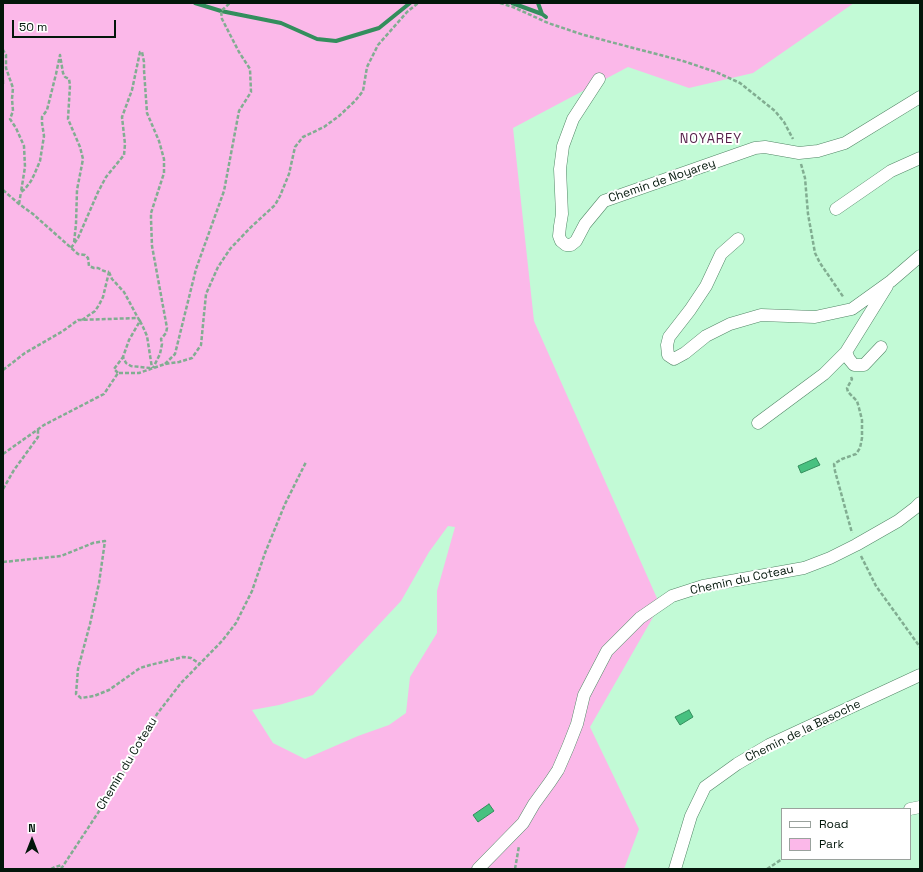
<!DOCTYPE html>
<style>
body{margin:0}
#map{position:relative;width:923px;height:872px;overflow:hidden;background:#c2fad6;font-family:"Space Grotesk",sans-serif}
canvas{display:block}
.frame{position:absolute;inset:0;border:4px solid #03170b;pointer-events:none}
.legend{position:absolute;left:781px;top:808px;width:130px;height:52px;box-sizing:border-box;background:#fff;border:1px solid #9aa29d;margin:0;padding:5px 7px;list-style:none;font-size:12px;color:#03170b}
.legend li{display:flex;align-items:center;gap:8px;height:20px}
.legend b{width:20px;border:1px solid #9aa29d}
.north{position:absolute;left:12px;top:820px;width:40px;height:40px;-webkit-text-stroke:3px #fff;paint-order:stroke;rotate:0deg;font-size:11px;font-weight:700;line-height:16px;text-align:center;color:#03170b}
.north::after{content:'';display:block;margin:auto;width:14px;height:18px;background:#03170b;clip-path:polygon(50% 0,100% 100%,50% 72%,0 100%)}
.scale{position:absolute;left:12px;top:20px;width:104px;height:18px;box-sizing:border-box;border:2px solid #03170b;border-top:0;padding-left:5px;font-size:12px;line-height:14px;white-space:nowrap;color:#03170b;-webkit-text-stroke:3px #fff;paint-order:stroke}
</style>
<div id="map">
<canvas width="923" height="872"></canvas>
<div class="frame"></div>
<ul class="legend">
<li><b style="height:5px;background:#fff"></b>Road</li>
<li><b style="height:11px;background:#fbb8e9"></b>Park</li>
</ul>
<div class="north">N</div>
<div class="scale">50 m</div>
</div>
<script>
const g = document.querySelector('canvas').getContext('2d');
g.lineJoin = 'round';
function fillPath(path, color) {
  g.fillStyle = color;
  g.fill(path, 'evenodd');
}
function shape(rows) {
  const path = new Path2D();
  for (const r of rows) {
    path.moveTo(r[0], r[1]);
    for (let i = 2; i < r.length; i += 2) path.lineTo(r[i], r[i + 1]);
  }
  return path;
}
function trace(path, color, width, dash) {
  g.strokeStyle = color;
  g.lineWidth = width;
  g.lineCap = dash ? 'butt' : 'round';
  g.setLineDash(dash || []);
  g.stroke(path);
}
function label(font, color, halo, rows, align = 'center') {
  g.font = font + ' "Space Grotesk",sans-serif';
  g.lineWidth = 4;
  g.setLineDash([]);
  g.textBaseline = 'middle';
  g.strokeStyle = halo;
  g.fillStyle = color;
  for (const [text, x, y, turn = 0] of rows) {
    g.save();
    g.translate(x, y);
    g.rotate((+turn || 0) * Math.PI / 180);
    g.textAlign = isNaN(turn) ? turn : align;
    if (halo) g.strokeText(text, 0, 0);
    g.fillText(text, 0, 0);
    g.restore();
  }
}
fillPath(shape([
 [3,3,854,3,753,73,689,88,628,67,513,128,534,321,660,605,590,727,639,829,624,869,3,869],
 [448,526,455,527,437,591,437,633,410,677,406,713,389,725,358,736,305,759,273,743,252,710,279,705,313,695,401,601,429,552]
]), '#fbb8e9');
const water = shape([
 [816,458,820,465,801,473,798,466,816,458],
 [689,710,693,717,680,725,675,717,689,710],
 [489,804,494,811,478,822,473,815,489,804]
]);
fillPath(water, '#47c180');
trace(water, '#338e5d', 1);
trace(shape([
 [195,3,221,11,281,23,317,39,336,41,379,28,410,3],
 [512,3,542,14],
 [538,3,542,14,546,17]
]), '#338e5d', 4);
const minor = shape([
 [599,79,573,119,563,146,560,169,562,214,560,226,559,236,561,241,566,245,571,245,576,241,585,224,604,201,755,148,765,147,799,153,818,151,845,143,920,97],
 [836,209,891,171,920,158],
 [738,239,721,254,706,286,690,310,669,337,667,345,668,355,674,359,685,353,706,336,730,324,761,315,815,317,852,309,891,281,920,256],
 [846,352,849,359,854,365,864,365,881,347],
 [758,423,824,374,846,352,887,286],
 [910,809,920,807],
 [478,869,523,823,534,804,550,782,558,770,568,747,577,724,584,695,607,651,640,618,672,596,703,586,804,568,830,558,856,545,898,521,915,508,920,503],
 [675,869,691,816,705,787,737,764,769,745,920,675]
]);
trace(minor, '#528666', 13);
trace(shape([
 [500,3,513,7,548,23,584,35,683,61,716,72,740,83,775,111,784,122,793,139],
 [3,51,3,50,6,55,6,68,13,88,12,99,13,111,10,119,16,128,24,146,25,167,21,192,25,189,31,181,34,175,40,161,44,136,42,123,42,117,47,110,56,74,60,55,63,73,65,77,69,79,70,85,68,119,80,147,83,159,77,190,76,224,74,243],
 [3,80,3,86],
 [801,164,805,178,808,214,815,253,820,263,844,298],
 [3,190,19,204,33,214,78,254,85,255,88,258,89,266,94,268,98,268,104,271,109,272],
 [19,204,21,192],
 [71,248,78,238,98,192,106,177,124,155,125,144,122,117,132,90,140,52,142,52,144,62,144,70,147,113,159,141,164,159,164,173,151,213,151,219,152,246,167,328,166,333,161,339,162,344,160,354,153,368],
 [109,272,112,279,124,292,138,318],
 [82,320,95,311,99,305,103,297,109,272],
 [140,321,143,327,147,336,152,368],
 [165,364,175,354,196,269,224,191,239,111,251,92,250,69,239,52,222,19,221,11,230,3],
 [3,370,25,353,63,331,78,320,138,318,140,321,129,340,123,357,126,363,131,366,150,368],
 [118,373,114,369,123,357],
 [851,377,852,379,847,388,848,392,857,401,859,408,862,420,862,438,860,448,856,454,842,459,834,464,835,471,852,533],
 [3,454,44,425,104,394,118,373,139,373,165,364,179,362,192,358,201,345,206,294,218,267,230,249,250,228,275,205,280,196,289,174,295,147,303,137,324,127,339,116,355,101,363,91,367,67,378,45,407,12,418,3],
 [3,489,14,470,38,437,38,429],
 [861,556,876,586,920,647],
 [3,562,61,556,93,543,105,541,99,583,90,624,78,669,76,694,81,698,94,696,109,690,140,668,150,665,183,657,191,658,200,664],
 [51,869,55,867,62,865],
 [61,869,115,787,157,714,181,683,222,641,236,623,252,591,265,553,285,504,306,462],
 [515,869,519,846],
 [767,869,782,859]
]), '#81ad91', 2.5, [4, 2]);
trace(minor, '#fff', 12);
label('12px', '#03170b', '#fff', [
 ["Chemin de Noyarey",662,181,-19],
 ["Chemin du Coteau",742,580,-12],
 ["Chemin de la Basoche",803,731,-26],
 ["Chemin du Coteau",127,764,-59]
]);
g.letterSpacing = '1px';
label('13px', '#531c47', '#fff', [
 ["NOYAREY",711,139]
]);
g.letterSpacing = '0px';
</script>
